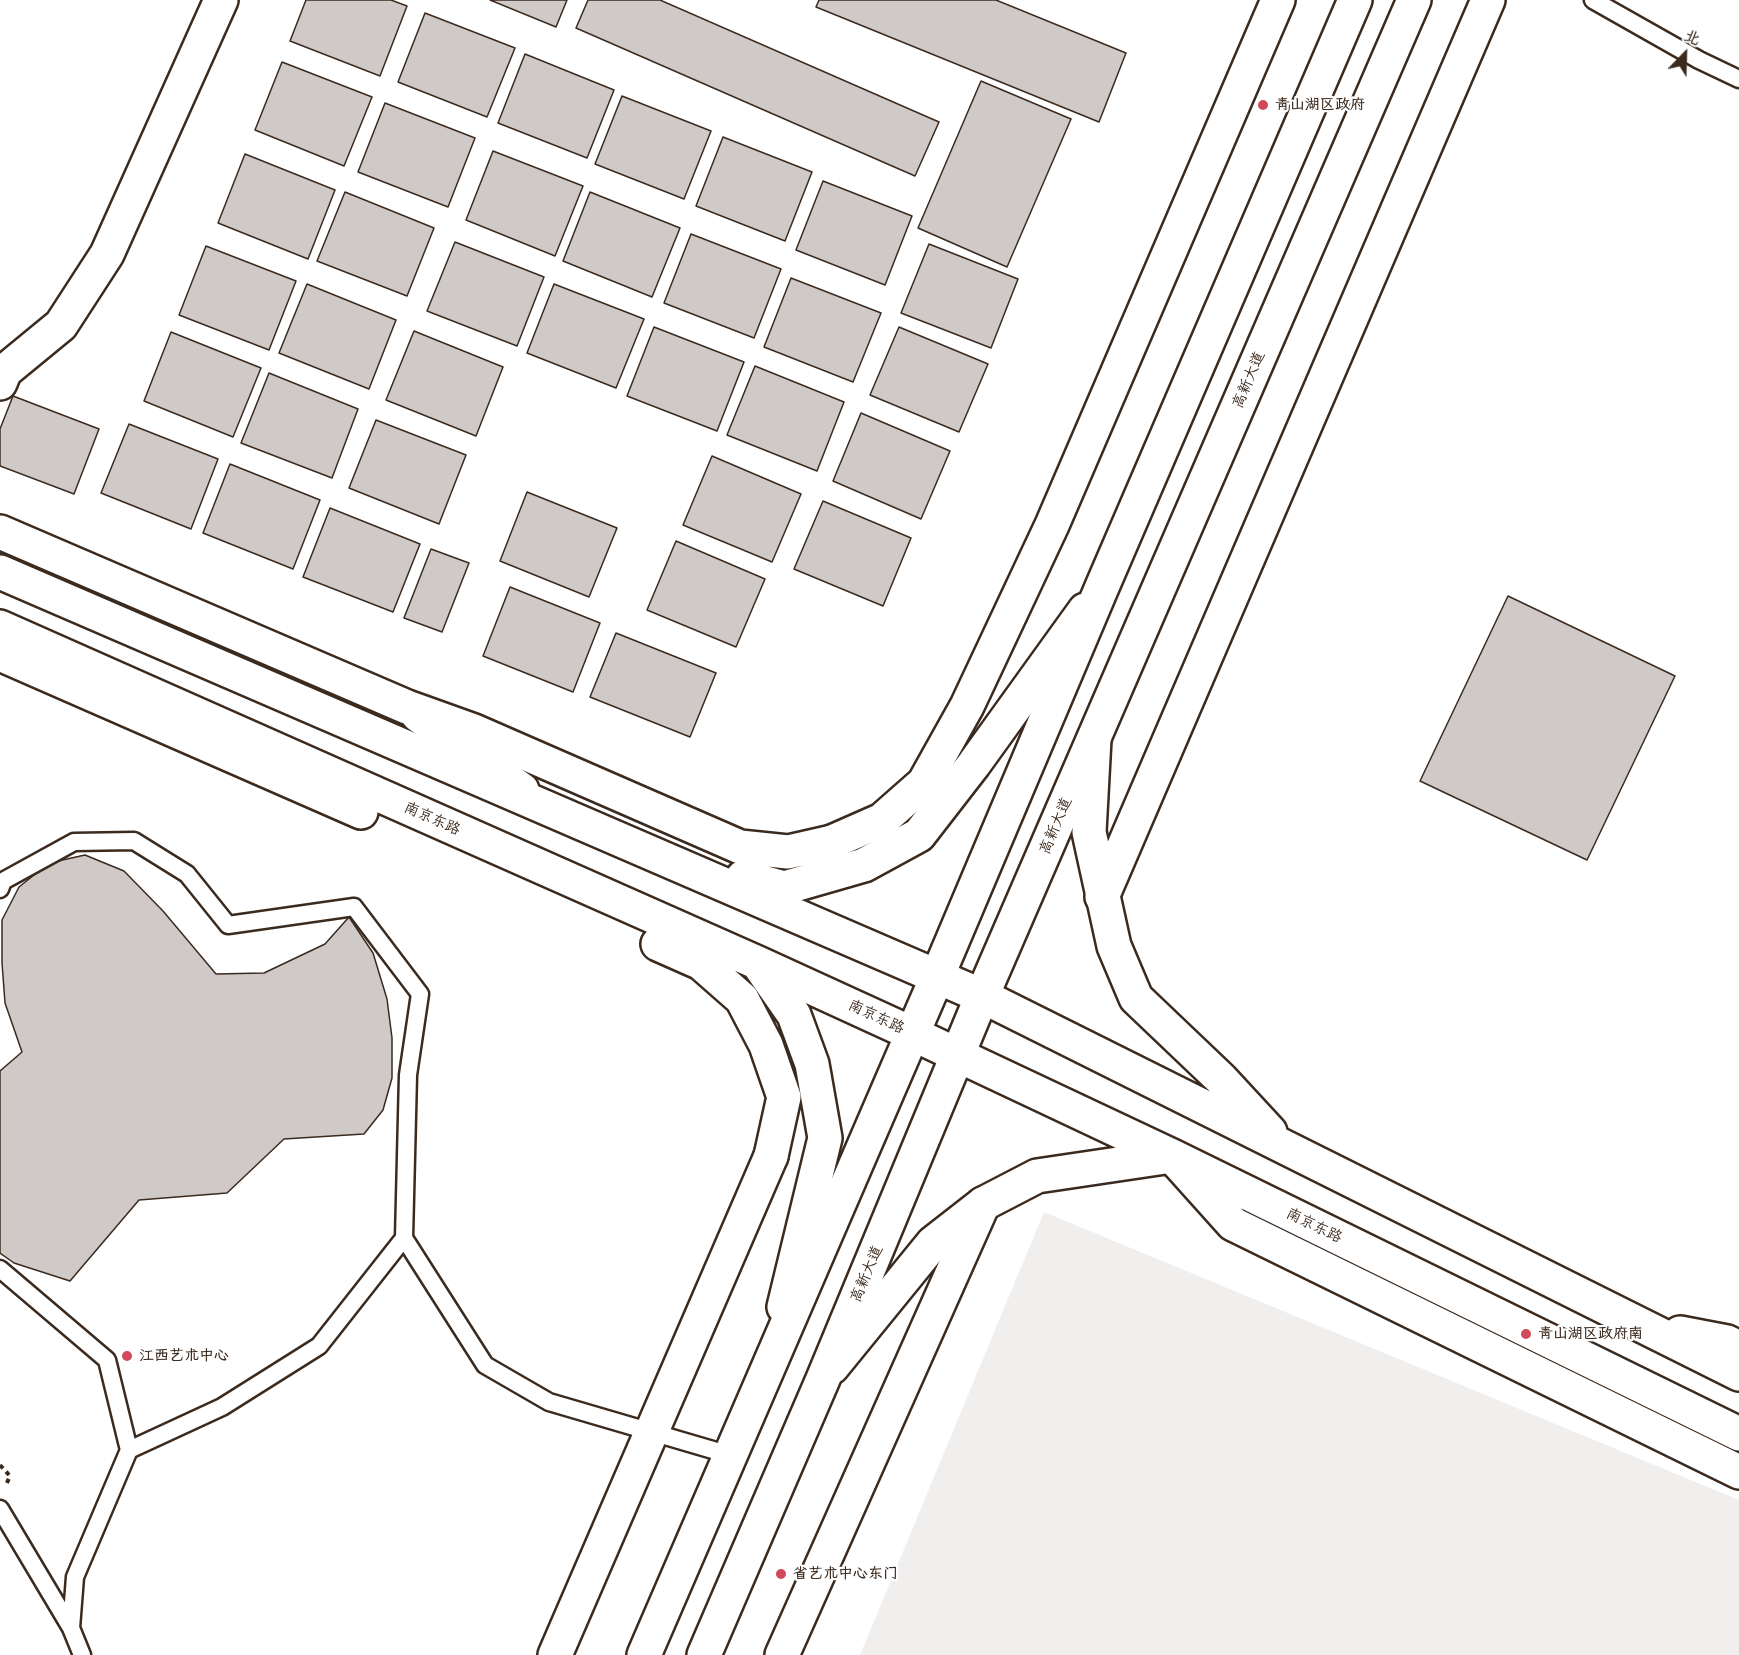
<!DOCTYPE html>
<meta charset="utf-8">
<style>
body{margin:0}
#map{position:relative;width:1739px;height:1655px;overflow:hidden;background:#fff;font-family:"Shantell Sans","LXGW WenKai TC",sans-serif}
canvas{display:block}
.north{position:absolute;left:1655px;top:24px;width:60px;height:60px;-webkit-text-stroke:4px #fff;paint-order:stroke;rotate:23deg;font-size:16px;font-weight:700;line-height:24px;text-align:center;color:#3b2a1e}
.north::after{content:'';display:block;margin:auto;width:21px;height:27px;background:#3b2a1e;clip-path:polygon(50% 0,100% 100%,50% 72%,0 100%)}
</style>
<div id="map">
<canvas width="1739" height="1655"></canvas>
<div class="north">北</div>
</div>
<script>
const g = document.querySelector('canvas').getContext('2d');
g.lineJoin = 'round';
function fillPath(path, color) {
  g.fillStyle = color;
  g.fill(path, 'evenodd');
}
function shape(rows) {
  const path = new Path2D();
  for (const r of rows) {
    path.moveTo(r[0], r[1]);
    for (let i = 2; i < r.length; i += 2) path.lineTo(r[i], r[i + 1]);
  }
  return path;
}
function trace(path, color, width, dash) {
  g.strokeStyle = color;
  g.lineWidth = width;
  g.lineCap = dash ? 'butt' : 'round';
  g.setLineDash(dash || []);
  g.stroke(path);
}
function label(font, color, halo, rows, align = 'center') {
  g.font = font + ' "Shantell Sans","LXGW WenKai TC",sans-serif';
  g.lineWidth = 4.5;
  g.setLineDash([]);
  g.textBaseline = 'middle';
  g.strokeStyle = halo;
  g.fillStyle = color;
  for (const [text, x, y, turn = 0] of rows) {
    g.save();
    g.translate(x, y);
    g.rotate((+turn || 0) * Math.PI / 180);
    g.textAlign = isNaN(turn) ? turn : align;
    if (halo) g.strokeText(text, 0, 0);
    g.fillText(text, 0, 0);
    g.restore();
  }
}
fillPath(shape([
 [1044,1212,1739,1500,1739,1655,860,1655]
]), '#f1efee');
const building = shape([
 [306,0,391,0,407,6,380,76,290,41,306,0],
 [490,0,567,0,556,27,490,0],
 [588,0,660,0,939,122,915,176,576,28,588,0],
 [819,0,996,0,1126,53,1099,122,816,7,819,0],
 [425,13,515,48,487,117,398,82,425,13],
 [525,54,614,90,587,158,498,123,525,54],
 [282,62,372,97,344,166,255,130,282,62],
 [981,81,1071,119,1007,267,918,228,981,81],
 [622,96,711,131,684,199,595,164,622,96],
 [385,103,475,138,448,207,358,172,385,103],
 [723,137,812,172,785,241,696,206,723,137],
 [493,151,583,186,555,256,466,220,493,151],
 [245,154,335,190,308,259,218,223,245,154],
 [823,181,912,216,885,285,796,250,823,181],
 [345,192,434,228,407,296,317,261,345,192],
 [590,192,680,228,652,297,563,261,590,192],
 [691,234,781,269,754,338,664,303,691,234],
 [455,242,544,277,517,346,427,311,455,242],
 [929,244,1018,279,991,348,901,313,929,244],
 [206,246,296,281,269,350,179,315,206,246],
 [791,278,881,313,853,382,764,347,791,278],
 [307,284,396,320,369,389,279,353,307,284],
 [554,284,644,319,616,388,527,353,554,284],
 [654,327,744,362,717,431,627,396,654,327],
 [899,327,988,364,959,432,870,395,899,327],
 [414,331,503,367,476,436,386,400,414,331],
 [171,332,261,368,233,437,144,401,171,332],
 [755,366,844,402,817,471,727,435,755,366],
 [269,373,358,409,332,478,241,443,269,373],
 [13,396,99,429,74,494,0,466,0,429,13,396],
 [861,413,950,451,921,519,833,481,861,413],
 [376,420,466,455,439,524,349,488,376,420],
 [129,424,218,459,191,529,101,493,129,424],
 [712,456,801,494,772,562,683,525,712,456],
 [230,464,320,500,293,569,203,533,230,464],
 [527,492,617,528,589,597,500,561,527,492],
 [823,501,911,538,883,606,794,569,823,501],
 [330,508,420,544,393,612,303,577,330,508],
 [676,541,765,579,736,647,647,610,676,541],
 [431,549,469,563,442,632,404,618,431,549],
 [510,587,600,623,573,692,483,656,510,587],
 [1508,596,1675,676,1587,860,1420,781,1508,596],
 [616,633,716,673,690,737,590,697,616,633],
 [85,855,124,871,163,911,216,974,264,973,325,944,349,917,373,953,387,999,392,1038,392,1078,383,1110,364,1134,284,1139,227,1193,139,1200,70,1281,14,1263,0,1253,0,1071,22,1052,5,1003,2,963,2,920,19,887,49,863,85,855]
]);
fillPath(building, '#cfcac7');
trace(building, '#3b2a1e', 1.5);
const lane = shape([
 [1593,0,1699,60,1739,79],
 [0,889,3,881,74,842,134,841,187,874,228,925,354,907,420,994,408,1075,404,1238],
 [0,1269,107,1360,129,1450],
 [0,1509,71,1628],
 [82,1655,71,1628,75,1577,129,1450,222,1407,319,1346,404,1238,485,1365,549,1402,730,1455]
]);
const street = shape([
 [0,383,5,371,61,325,107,254,221,0],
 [418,715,522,790]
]);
const secondary = shape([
 [0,532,407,707,474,731,740,847,788,852,832,842],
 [0,572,982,996,1739,1374],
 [0,627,758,963,913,1034,1172,1156,1739,1434],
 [0,654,361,812],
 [1094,739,1089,832,1114,946,1136,998,1221,1079,1270,1132],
 [743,877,784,888,864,865,919,835,974,764,1085,610],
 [658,944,701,963,742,999,766,1045,784,1097,771,1156],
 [759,965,794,1015,812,1064,825,1138,784,1307],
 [1680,1333,1727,1342,1739,1348],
 [832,1367,933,1243,983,1204,1037,1176,1172,1156,1233,1224,1739,1472]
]);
const primary = shape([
 [832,842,882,820,924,783,967,706,1052,525,1278,0],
 [1102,897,1488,0],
 [555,1655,771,1156],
 [782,1655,983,1204]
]);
const highway = shape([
 [644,1655,937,977,1102,587,1355,0],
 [704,1655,823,1379,982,996,1414,0]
]);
trace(lane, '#3b2a1e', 21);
trace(street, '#3b2a1e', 38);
trace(secondary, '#3b2a1e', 38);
trace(primary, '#3b2a1e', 38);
trace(highway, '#3b2a1e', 38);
trace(shape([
 [0,1465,10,1476,6,1485]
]), '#3b2a1e', 4, [4.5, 4.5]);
trace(lane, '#fff', 16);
trace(street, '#fff', 33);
trace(secondary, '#fff', 33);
trace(primary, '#fff', 33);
trace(highway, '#fff', 33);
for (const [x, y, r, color] of [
 [1263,105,6,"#d1495b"],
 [1526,1334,6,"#d1495b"],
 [127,1356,6,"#d1495b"],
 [781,1574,6,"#d1495b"]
]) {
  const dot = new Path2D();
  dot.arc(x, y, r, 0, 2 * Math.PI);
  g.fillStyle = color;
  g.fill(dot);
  trace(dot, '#fff', 2);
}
label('bold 15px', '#3b2a1e', '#fff', [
 ["青山湖区政府",1275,105],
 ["青山湖区政府南",1538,1334],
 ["江西艺术中心",139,1356],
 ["省艺术中心东门",793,1574]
], 'left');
label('15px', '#3b2a1e', '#fff', [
 ["高新大道",1249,380,-67],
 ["南京东路",432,819,24],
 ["高新大道",1056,826,-67],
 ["南京东路",876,1017,25],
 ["南京东路",1314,1226,26],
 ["高新大道",867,1274,-67]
]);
</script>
